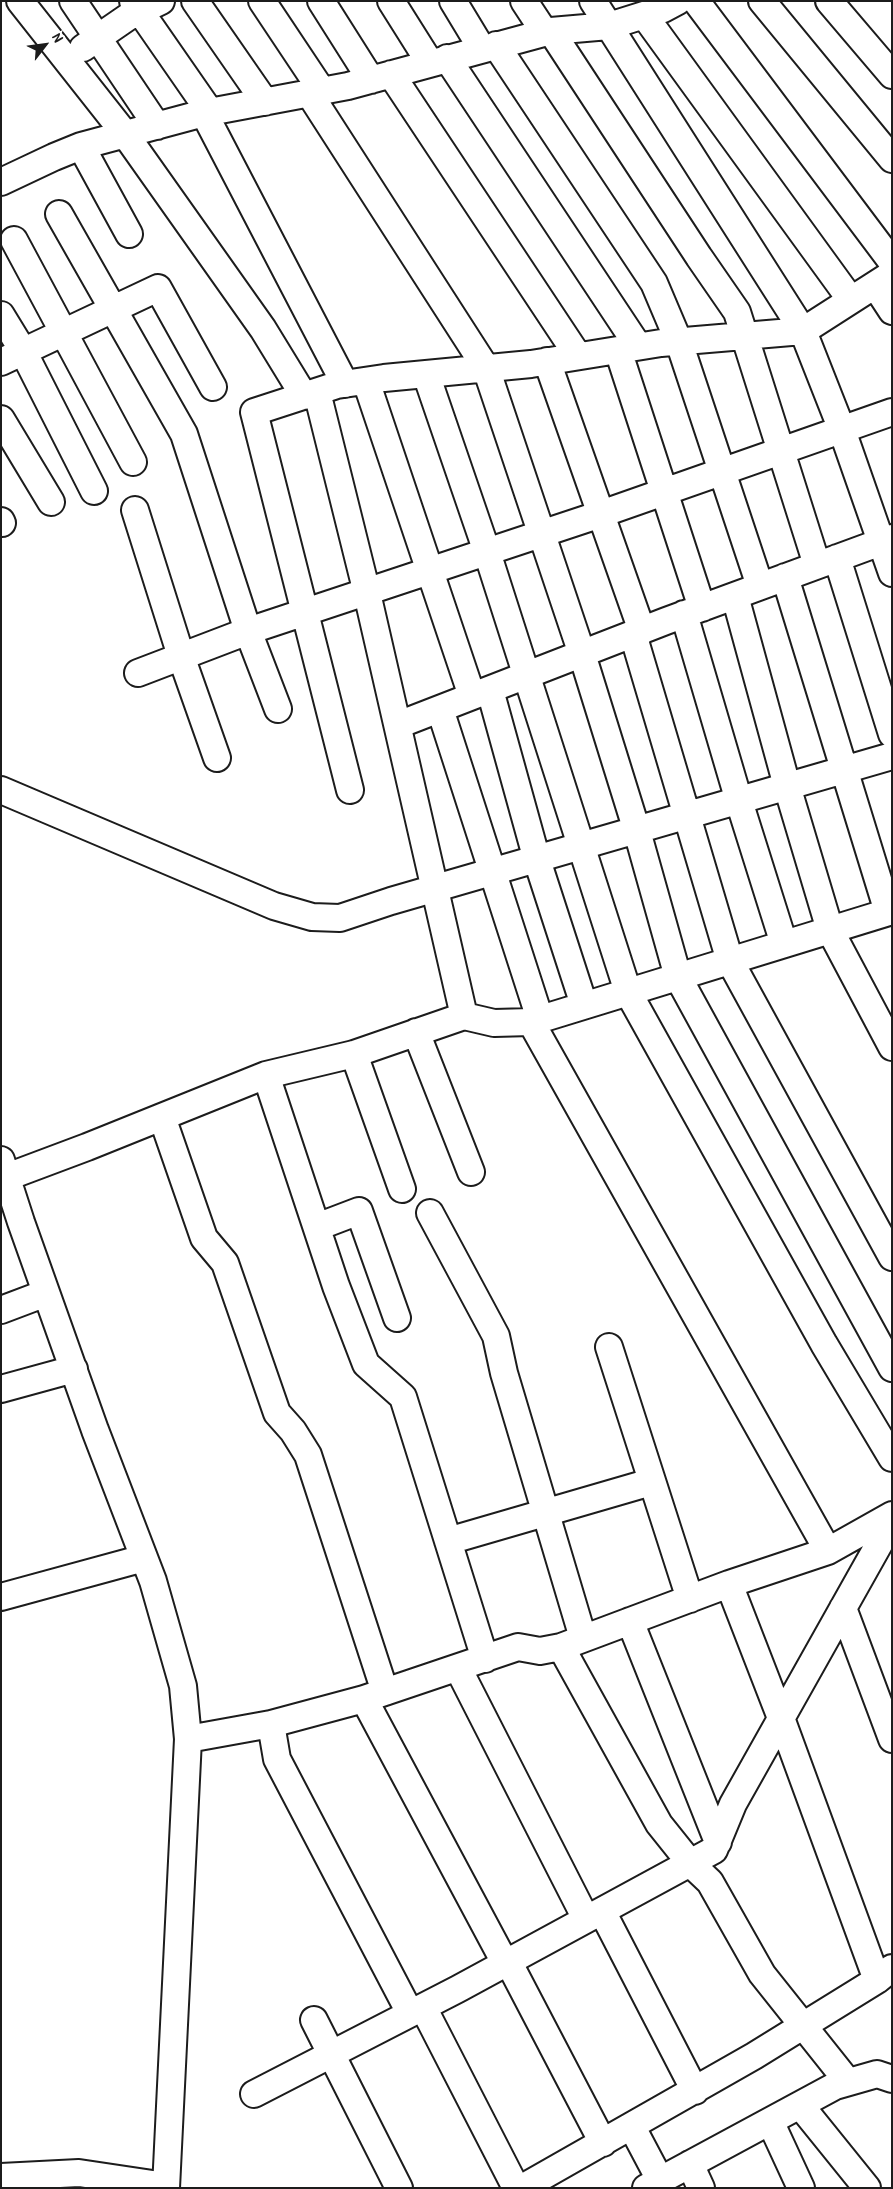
<!DOCTYPE html>
<style>
body{margin:0}
#map{position:relative;width:893px;height:2189px;overflow:hidden;background:#fff;font-family:"Patrick Hand",sans-serif}
canvas{display:block}
.frame{position:absolute;inset:0;border:2px solid #1c1c1c;pointer-events:none}
.north{position:absolute;left:20px;top:20px;width:50px;height:50px;-webkit-text-stroke:4px #fff;paint-order:stroke;rotate:60deg;font-size:14px;font-weight:700;line-height:20px;text-align:center;color:#1c1c1c}
.north::after{content:'';display:block;margin:auto;width:18px;height:22px;background:#1c1c1c;clip-path:polygon(50% 0,100% 100%,50% 72%,0 100%)}
</style>
<div id="map">
<canvas width="893" height="2189"></canvas>
<div class="frame"></div>
<div class="north">N</div>
</div>
<script>
const g = document.querySelector('canvas').getContext('2d');
g.lineJoin = 'round';
function shape(rows) {
  const path = new Path2D();
  for (const r of rows) {
    path.moveTo(r[0], r[1]);
    for (let i = 2; i < r.length; i += 2) path.lineTo(r[i], r[i + 1]);
  }
  return path;
}
function trace(path, color, width, dash) {
  g.strokeStyle = color;
  g.lineWidth = width;
  g.lineCap = dash ? 'butt' : 'round';
  g.setLineDash(dash || []);
  g.stroke(path);
}
const minor = shape([
 [20,1,125,134,263,329,304,396],
 [73,1,157,126],
 [133,1,210,112],
 [195,1,265,102],
 [262,1,322,91],
 [321,1,371,80],
 [391,1,430,63],
 [453,1,482,49],
 [524,1,545,33],
 [593,1,803,331,842,430,892,573],
 [696,1,892,262],
 [762,1,892,159],
 [829,1,892,75],
 [644,15,851,300],
 [551,31,699,257,737,312,817,565],
 [496,45,654,283,679,342,760,586],
 [83,48,128,17,161,1],
 [447,58,638,346],
 [391,74,578,356],
 [309,93,486,368,582,654,637,831,678,977,892,1368],
 [204,113,345,384],
 [81,146,129,234],
 [1,182,54,157,81,146,204,113,348,86,551,31,609,26,663,9,678,1],
 [59,214,184,434,248,631,278,709],
 [14,240,133,462],
 [875,285,892,311],
 [1,315,23,351,94,491],
 [618,350,702,608],
 [547,361,642,631],
 [1,362,158,288,213,387],
 [426,374,487,552,628,992,824,1344,892,1458],
 [366,381,472,696],
 [317,392,367,593,464,1016],
 [1,419,51,502],
 [135,510,181,656,217,758],
 [1,521,2,523],
 [837,558,892,734],
 [785,577,888,912],
 [735,596,787,786,830,930,892,1047],
 [684,614,739,801,784,944],
 [633,634,730,961,892,1257],
 [138,673,248,631,601,514,892,412],
 [490,690,537,860,584,1005],
 [440,709,540,1019],
 [398,725,666,621,892,538],
 [1,790,274,906,312,917,340,918,391,901,892,756],
 [350,790,254,412,337,385,384,378,531,364,661,343,803,331,892,274],
 [531,1022,828,1551],
 [416,1032,471,1172],
 [354,1054,402,1189],
 [266,1075,336,1286,366,1364,403,1397,485,1659],
 [162,1117,204,1238,225,1263,277,1413,293,1431,308,1455,385,1692],
 [1,1160,21,1222,95,1430,153,1581,183,1686,188,1739,166,2188],
 [7,1177,87,1147,266,1075,354,1054,464,1016,494,1023,531,1022,892,911],
 [430,1213,496,1336,504,1373,583,1638],
 [317,1227,359,1211,397,1318],
 [1,1310,46,1293],
 [609,1347,690,1599],
 [1,1389,74,1369],
 [448,1541,651,1482],
 [729,1584,781,1718,877,1980],
 [1,1597,144,1558],
 [843,1608,892,1739],
 [630,1621,718,1842],
 [561,1647,659,1824,691,1864,710,1882,762,1974,848,2082],
 [458,1668,586,1919],
 [364,1699,505,1963],
 [271,1724,277,1759,410,2013],
 [188,1739,271,1724,364,1699,518,1647,540,1651,561,1647,729,1584,828,1551,892,1515],
 [602,1911,695,2091],
 [508,1961,603,2143],
 [423,2007,516,2188],
 [314,2020,399,2188],
 [254,2094,458,1989,714,1850,733,1804,892,1521],
 [800,2105,867,2188],
 [770,2121,801,2188],
 [632,2127,660,2180],
 [690,2164,701,2188],
 [1,2177,79,2173,166,2186],
 [522,2188,754,2056,877,1980,892,1968],
 [646,2188,835,2086,877,2074,892,2079]
]);
trace(minor, '#1c1c1c', 30);
trace(minor, '#fff', 26);
</script>
